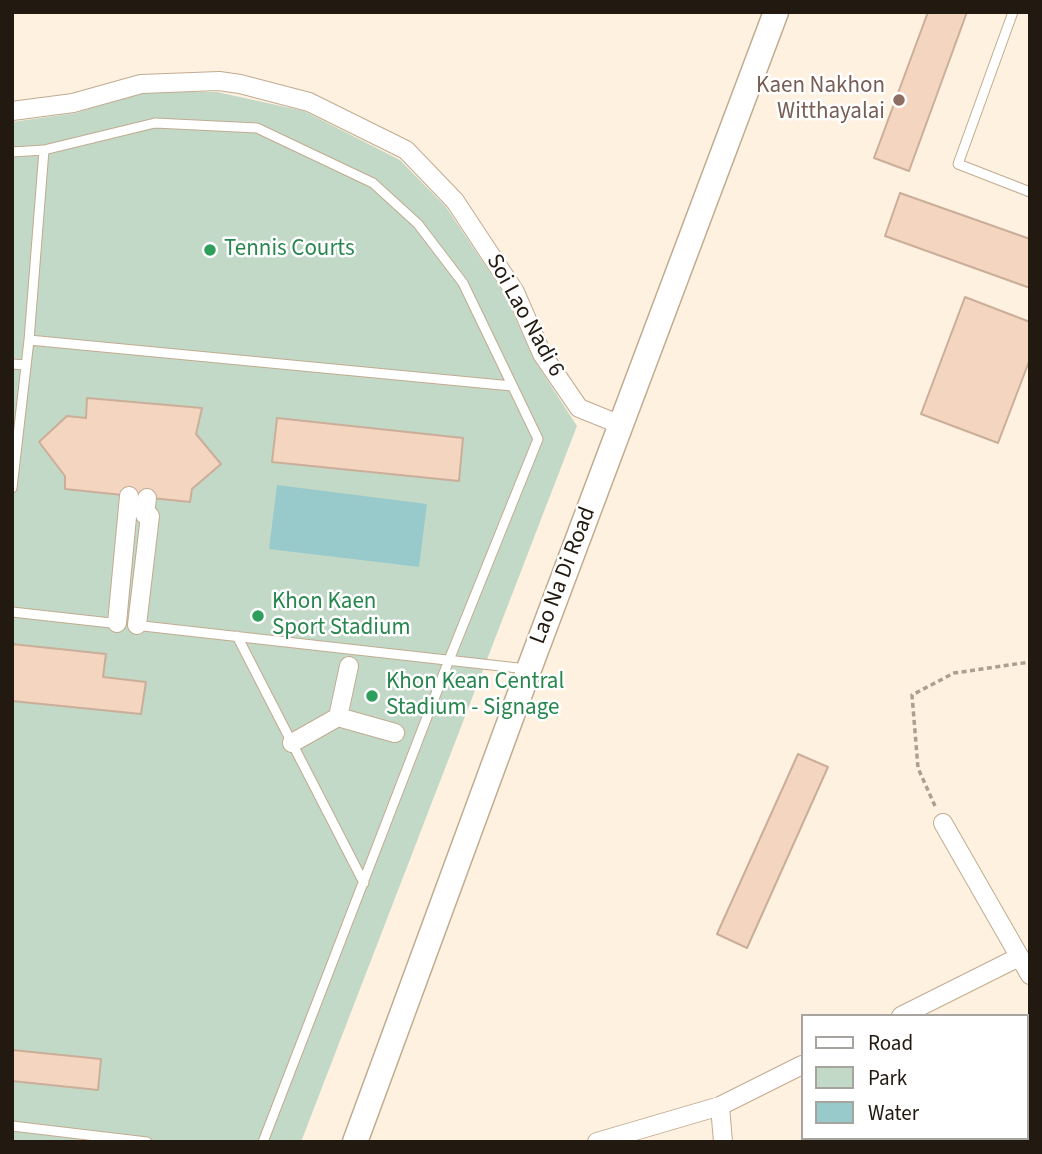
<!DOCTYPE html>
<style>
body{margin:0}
#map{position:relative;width:1042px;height:1154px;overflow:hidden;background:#fff1e0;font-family:"Source Sans 3",sans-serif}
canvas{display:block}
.frame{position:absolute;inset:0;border:14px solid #221a10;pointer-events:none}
.legend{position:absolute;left:801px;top:1014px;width:228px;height:126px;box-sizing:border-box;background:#fff;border:2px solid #a7a39f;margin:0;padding:9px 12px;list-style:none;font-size:21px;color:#221a10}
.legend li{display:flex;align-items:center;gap:14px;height:35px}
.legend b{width:35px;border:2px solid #a7a39f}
</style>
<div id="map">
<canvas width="1042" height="1154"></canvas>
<div class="frame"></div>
<ul class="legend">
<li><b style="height:9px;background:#fff"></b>Road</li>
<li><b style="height:19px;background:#c3d9c7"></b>Park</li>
<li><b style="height:19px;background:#99cacb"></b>Water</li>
</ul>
</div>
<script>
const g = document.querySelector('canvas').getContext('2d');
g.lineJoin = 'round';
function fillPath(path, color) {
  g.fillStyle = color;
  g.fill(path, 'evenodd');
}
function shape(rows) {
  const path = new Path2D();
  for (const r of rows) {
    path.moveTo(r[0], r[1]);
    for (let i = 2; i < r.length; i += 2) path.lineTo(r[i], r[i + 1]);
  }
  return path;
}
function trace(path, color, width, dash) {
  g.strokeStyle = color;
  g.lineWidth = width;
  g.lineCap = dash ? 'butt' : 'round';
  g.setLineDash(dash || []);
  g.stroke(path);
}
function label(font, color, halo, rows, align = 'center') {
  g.font = font + ' "Source Sans 3",sans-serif';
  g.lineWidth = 5;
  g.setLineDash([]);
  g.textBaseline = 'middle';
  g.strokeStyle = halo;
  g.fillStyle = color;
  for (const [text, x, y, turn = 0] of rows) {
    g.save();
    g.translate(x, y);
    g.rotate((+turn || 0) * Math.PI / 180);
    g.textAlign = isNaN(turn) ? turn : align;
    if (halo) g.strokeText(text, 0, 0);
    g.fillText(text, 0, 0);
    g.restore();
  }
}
fillPath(shape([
 [143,92,217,92,304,111,400,160,446,207,505,295,533,358,577,426,301,1142,12,1142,12,122,76,113]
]), '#c3d9c7');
fillPath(shape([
 [277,485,427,504,419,567,269,549]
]), '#99cacb');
const building = shape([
 [928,12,967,12,909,171,874,158,928,12],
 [900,193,1030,239,1030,288,885,236,900,193],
 [965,297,1030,322,1030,359,998,443,921,414,965,297],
 [87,398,202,408,196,434,221,464,192,489,190,502,65,489,65,476,39,442,67,416,86,418,87,398],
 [277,418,463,438,459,481,272,462,277,418],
 [12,644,106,654,103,677,146,682,141,714,12,701,12,644],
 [798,754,828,767,747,948,717,934,798,754],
 [12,1050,101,1059,98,1090,12,1081,12,1050]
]);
fillPath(building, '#f3d5c0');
trace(building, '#cbae99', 2);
const lane = shape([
 [1013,12,958,164,1030,192],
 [12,152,44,150],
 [29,340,512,386],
 [12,364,26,365],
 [12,488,29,340,44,150,155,123,257,128,373,183,418,224,463,283,538,439,449,660,263,1142],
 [12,612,120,624],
 [134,625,527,669],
 [237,636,364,883],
 [12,1126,147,1142]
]);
const street = shape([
 [12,111,73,103,141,84,219,81,240,84,309,102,406,150,455,201,515,292,542,354,579,408,621,425],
 [117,623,129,496],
 [137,625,150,516,145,515,147,498],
 [338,717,349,666],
 [292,743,338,717,395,733],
 [943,823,1030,975],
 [901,1016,1019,957],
 [720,1106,723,1142],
 [937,1138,938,1142],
 [597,1142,720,1106,802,1065]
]);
const secondary = shape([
 [355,1142,529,669,776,12]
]);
trace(lane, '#c0ab90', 11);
trace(street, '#c0ab90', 20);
trace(secondary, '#c0ab90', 27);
trace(shape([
 [935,806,918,768,912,695,954,673,1030,662]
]), '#ab9f91', 3.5, [5, 3.5]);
trace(lane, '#fff', 9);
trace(street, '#fff', 18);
trace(secondary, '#fff', 24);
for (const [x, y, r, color] of [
 [899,100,7,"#8d6e63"],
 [210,250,7,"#2e9e5b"],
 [258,616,7,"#2e9e5b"],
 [372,696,7,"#2e9e5b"]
]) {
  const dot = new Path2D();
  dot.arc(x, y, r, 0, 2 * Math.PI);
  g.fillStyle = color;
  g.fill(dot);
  trace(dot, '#fff', 2.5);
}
label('23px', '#785e54', '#fff', [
 ["Kaen Nakhon",885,87],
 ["Witthayalai",885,113]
], 'right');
label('23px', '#27864d', '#fff', [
 ["Tennis Courts",224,250],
 ["Khon Kaen",272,603],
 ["Sport Stadium",272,629],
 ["Khon Kean Central",386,683],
 ["Stadium - Signage",386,709]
], 'left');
label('23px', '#221a10', '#fff', [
 ["Soi Lao Nadi 6",524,316,61],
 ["Lao Na Di Road",564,576,-69]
]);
</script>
